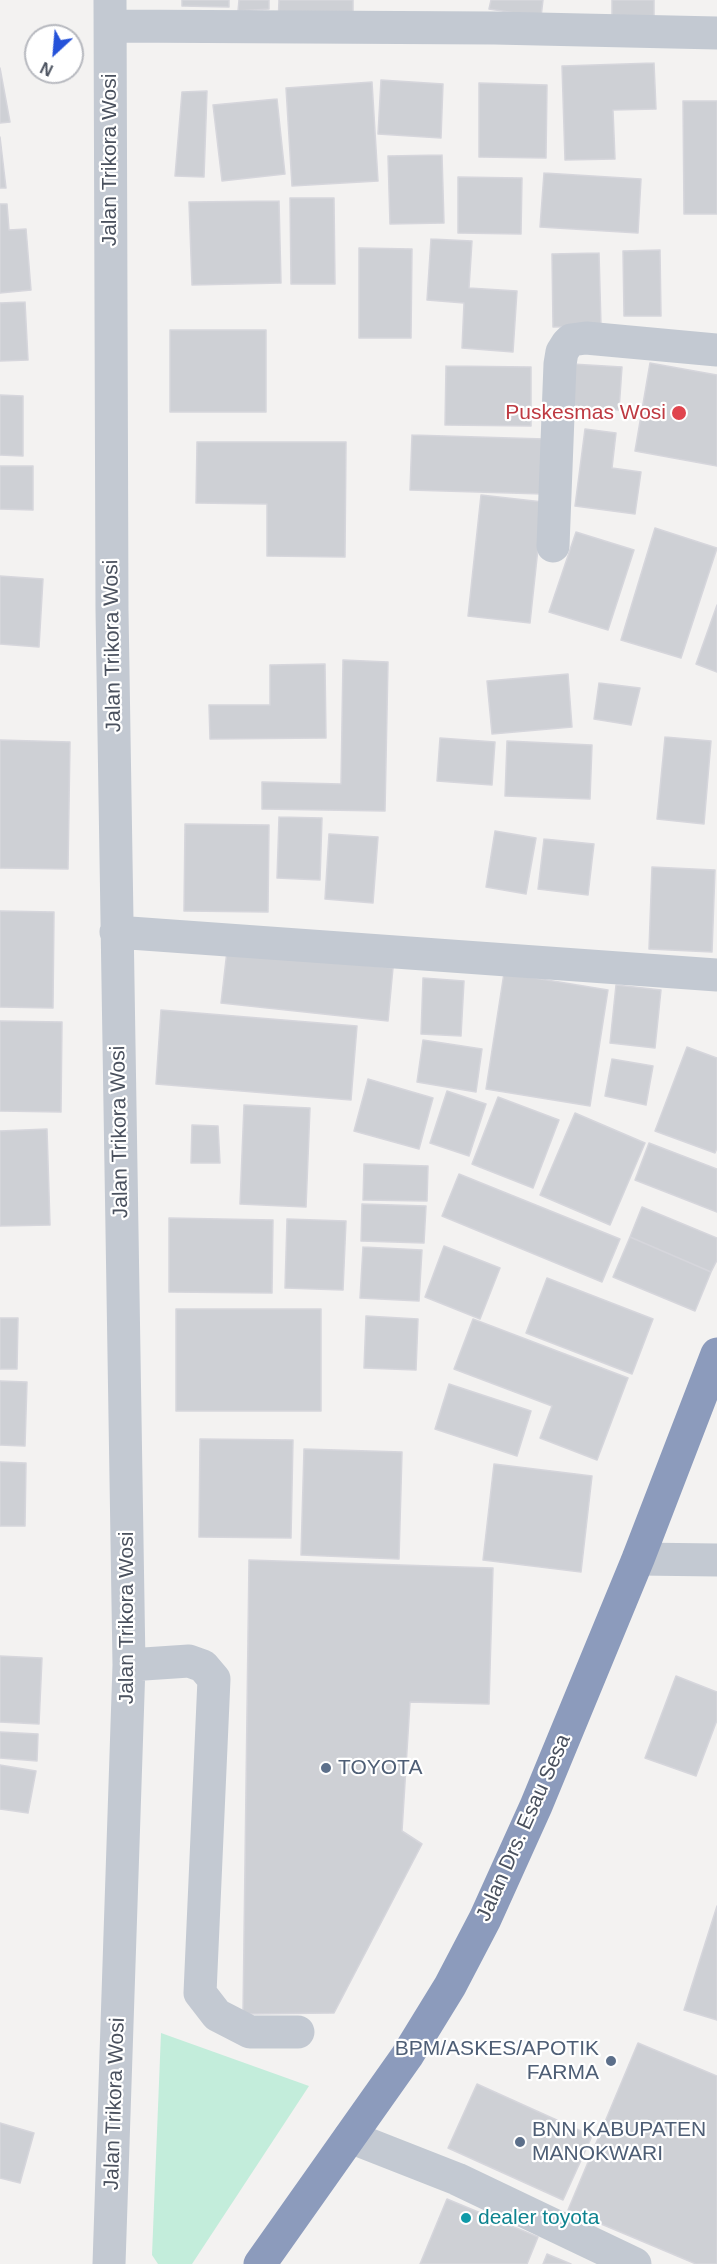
<!DOCTYPE html>
<style>
body{margin:0}
#map{position:relative;width:717px;height:2264px;overflow:hidden;background:#f3f2f1;font-family:Arial,sans-serif}
canvas{display:block}
.north{position:absolute;left:24px;top:24px;width:60px;height:60px;box-sizing:border-box;background:#fff;border:2px solid #b7b9bf;border-radius:50%;rotate:206deg;font-size:16px;font-weight:700;line-height:24px;text-align:center;color:#4a515e}
.north::after{content:'';display:block;margin:auto;width:21px;height:27px;background:#2552d9;clip-path:polygon(50% 0,100% 100%,50% 72%,0 100%)}
</style>
<div id="map">
<canvas width="717" height="2264"></canvas>
<div class="north">N</div>
</div>
<script>
const g = document.querySelector('canvas').getContext('2d');
g.lineJoin = 'round';
function fillPath(path, color) {
  g.fillStyle = color;
  g.fill(path, 'evenodd');
}
function shape(rows) {
  const path = new Path2D();
  for (const r of rows) {
    path.moveTo(r[0], r[1]);
    for (let i = 2; i < r.length; i += 2) path.lineTo(r[i], r[i + 1]);
  }
  return path;
}
function trace(path, color, width, dash) {
  g.strokeStyle = color;
  g.lineWidth = width;
  g.lineCap = dash ? 'butt' : 'round';
  g.setLineDash(dash || []);
  g.stroke(path);
}
function label(font, color, halo, rows, align = 'center') {
  g.font = font + ' Arial,sans-serif';
  g.lineWidth = 4.5;
  g.setLineDash([]);
  g.textBaseline = 'middle';
  g.strokeStyle = halo;
  g.fillStyle = color;
  for (const [text, x, y, turn = 0] of rows) {
    g.save();
    g.translate(x, y);
    g.rotate((+turn || 0) * Math.PI / 180);
    g.textAlign = isNaN(turn) ? turn : align;
    if (halo) g.strokeText(text, 0, 0);
    g.fillText(text, 0, 0);
    g.restore();
  }
}
fillPath(shape([
 [161,2033,309,2086,192,2264,158,2264,152,2255]
]), '#c3eddb');
const building = shape([
 [182,0,229,0,229,7,182,6,182,0],
 [239,0,269,0,269,9,238,11,239,0],
 [279,0,353,0,353,27,278,25,279,0],
 [491,0,543,0,541,17,489,9,491,0],
 [612,0,654,0,654,21,612,20,612,0],
 [654,63,656,109,613,110,615,159,565,160,562,66,654,63],
 [0,68,10,122,0,123,0,68],
 [381,80,443,84,441,138,378,134,381,80],
 [372,82,378,181,292,186,286,88,372,82],
 [479,83,547,85,546,158,479,157,479,83],
 [207,91,204,177,175,176,182,92,207,91],
 [277,99,285,174,222,181,213,105,277,99],
 [683,101,717,101,717,214,684,214,683,101],
 [0,137,6,188,0,188,0,137],
 [442,155,444,223,390,224,388,156,442,155],
 [544,173,641,179,638,233,540,227,544,173],
 [458,177,522,178,521,234,458,233,458,177],
 [290,198,334,198,335,284,291,284,290,198],
 [279,201,281,283,192,285,189,202,279,201],
 [0,204,7,204,9,230,26,229,31,290,0,293,0,204],
 [431,239,472,241,469,288,517,291,513,352,462,348,464,303,427,300,431,239],
 [359,248,412,249,411,338,359,338,359,248],
 [660,250,661,316,624,316,623,251,660,250],
 [599,253,601,326,553,327,552,254,599,253],
 [25,302,28,360,0,361,0,303,25,302],
 [170,330,266,330,266,412,170,412,170,330],
 [650,363,717,375,717,466,635,451,650,363],
 [572,364,622,367,619,410,570,407,572,364],
 [446,366,531,367,531,426,445,425,446,366],
 [0,395,23,396,23,456,0,455,0,395],
 [585,429,616,433,612,468,641,472,635,514,575,506,585,429],
 [412,435,545,439,543,494,410,490,412,435],
 [197,442,346,442,345,557,267,556,267,504,196,503,197,442],
 [0,466,33,466,33,510,0,509,0,466],
 [481,495,543,502,530,623,468,616,481,495],
 [655,528,717,548,681,658,621,640,655,528],
 [576,532,634,550,608,630,549,612,576,532],
 [0,576,43,579,39,647,0,644,0,576],
 [717,605,717,672,696,664,717,605],
 [343,660,388,662,385,811,262,809,262,782,341,784,343,660],
 [325,664,326,738,210,739,209,705,270,705,270,665,325,664],
 [568,674,572,727,492,734,487,681,568,674],
 [599,683,640,688,631,725,594,719,599,683],
 [665,737,711,741,704,824,657,819,665,737],
 [440,738,495,742,492,785,437,781,440,738],
 [0,740,70,742,68,869,0,868,0,740],
 [507,741,592,745,590,799,505,796,507,741],
 [279,817,322,818,320,880,277,878,279,817],
 [185,824,269,825,268,912,184,911,185,824],
 [495,831,536,838,526,894,486,887,495,831],
 [329,834,378,837,373,903,325,899,329,834],
 [544,839,594,844,588,895,538,889,544,839],
 [652,867,715,870,712,952,649,949,652,867],
 [0,911,54,912,53,1008,0,1007,0,911],
 [227,951,393,968,388,1021,221,1003,227,951],
 [504,973,608,990,590,1106,486,1089,504,973],
 [423,978,464,981,461,1036,421,1034,423,978],
 [616,985,661,990,655,1048,610,1043,616,985],
 [161,1010,357,1026,351,1100,156,1084,161,1010],
 [0,1021,62,1022,61,1112,0,1111,0,1021],
 [423,1040,482,1049,476,1092,417,1082,423,1040],
 [687,1047,717,1058,717,1148,715,1153,655,1131,687,1047],
 [612,1059,653,1066,646,1105,605,1096,612,1059],
 [368,1079,433,1098,419,1149,354,1131,368,1079],
 [447,1091,486,1104,469,1156,430,1143,447,1091],
 [498,1097,559,1120,533,1188,472,1164,498,1097],
 [244,1105,310,1108,306,1207,240,1204,244,1105],
 [575,1113,645,1143,610,1225,540,1195,575,1113],
 [192,1125,218,1126,220,1163,191,1163,192,1125],
 [47,1129,50,1225,0,1226,0,1131,47,1129],
 [649,1143,717,1169,717,1212,635,1180,649,1143],
 [364,1164,428,1166,427,1201,363,1200,364,1164],
 [459,1174,620,1239,602,1282,442,1216,459,1174],
 [362,1204,426,1206,424,1243,361,1241,362,1204],
 [642,1207,717,1238,717,1260,711,1272,630,1237,642,1207],
 [169,1218,273,1220,272,1293,169,1292,169,1218],
 [287,1219,346,1221,343,1290,285,1288,287,1219],
 [630,1237,711,1272,695,1311,613,1277,630,1237],
 [444,1246,500,1268,480,1319,425,1297,444,1246],
 [363,1247,422,1250,419,1301,360,1298,363,1247],
 [547,1278,653,1319,632,1374,526,1333,547,1278],
 [176,1309,321,1309,321,1411,176,1411,176,1309],
 [366,1316,418,1319,416,1370,364,1368,366,1316],
 [0,1318,18,1318,17,1369,0,1369,0,1318],
 [473,1319,628,1378,597,1460,540,1438,552,1406,454,1369,473,1319],
 [0,1381,27,1382,25,1446,0,1445,0,1381],
 [449,1384,531,1411,517,1456,435,1429,449,1384],
 [200,1439,293,1440,291,1538,199,1537,200,1439],
 [304,1449,402,1452,399,1559,301,1555,304,1449],
 [0,1462,26,1463,25,1526,0,1526,0,1462],
 [494,1464,592,1476,581,1572,483,1560,494,1464],
 [249,1560,493,1568,489,1704,410,1702,402,1831,422,1844,334,2013,243,2014,249,1560],
 [0,1656,42,1658,39,1724,0,1722,0,1656],
 [676,1676,717,1692,717,1720,696,1776,645,1758,676,1676],
 [0,1732,38,1734,37,1761,0,1758,0,1732],
 [0,1765,36,1771,28,1813,0,1809,0,1765],
 [717,1906,717,2020,684,2010,717,1906],
 [638,2043,717,2076,717,2264,696,2264,568,2210,638,2043],
 [477,2084,592,2136,563,2200,448,2148,477,2084],
 [0,2123,34,2133,20,2183,0,2178,0,2123],
 [447,2199,538,2237,527,2264,420,2264,447,2199],
 [547,2254,571,2264,543,2264,547,2254]
]);
fillPath(building, '#ced0d5');
trace(building, '#d6d6dc', 1.5);
trace(shape([
 [111,26,494,28,717,33],
 [553,546,560,364,562,352,567,344,571,340,586,338,717,350],
 [116,932,717,975],
 [638,1559,717,1560],
 [129,1665,189,1661,203,1666,214,1679,200,1993,217,2015,250,2032,298,2032],
 [350,2137,457,2179,635,2264],
 [109,2264,129,1665,112,610,110,0]
]), '#c3c9d2', 33);
trace(shape([
 [260,2264,407,2056,450,1986,485,1919,536,1806,638,1559,717,1354]
]), '#8c9bbc', 33);
for (const [x, y, r, color] of [
 [679,413,8,"#e0444e"],
 [326,1768,6,"#5c6f8a"],
 [611,2061,6,"#5c6f8a"],
 [520,2142,6,"#5c6f8a"],
 [466,2218,6,"#0f9aa8"]
]) {
  const dot = new Path2D();
  dot.arc(x, y, r, 0, 2 * Math.PI);
  g.fillStyle = color;
  g.fill(dot);
  trace(dot, '#fff', 2);
}
label('21px', '#4a515e', '#fff', [
 ["Jalan Trikora Wosi",110,160,-90],
 ["Jalan Trikora Wosi",113,646,-91],
 ["Jalan Trikora Wosi",120,1132,-91],
 ["Jalan Trikora Wosi",127,1618,-90],
 ["Jalan Drs. Esau Sesa",524,1828,-66],
 ["Jalan Trikora Wosi",115,2104,-88]
]);
label('21px', '#be3a42', '#fff', [
 ["Puskesmas Wosi",666,413]
], 'right');
label('21px', '#4e5e75', '#fff', [
 ["TOYOTA",338,1768],
 ["BPM/ASKES/APOTIK",599,2049,"right"],
 ["FARMA",599,2073,"right"],
 ["BNN KABUPATEN",532,2130],
 ["MANOKWARI",532,2154]
], 'left');
label('21px', '#0d838f', '#fff', [
 ["dealer toyota",478,2218]
], 'left');
</script>
